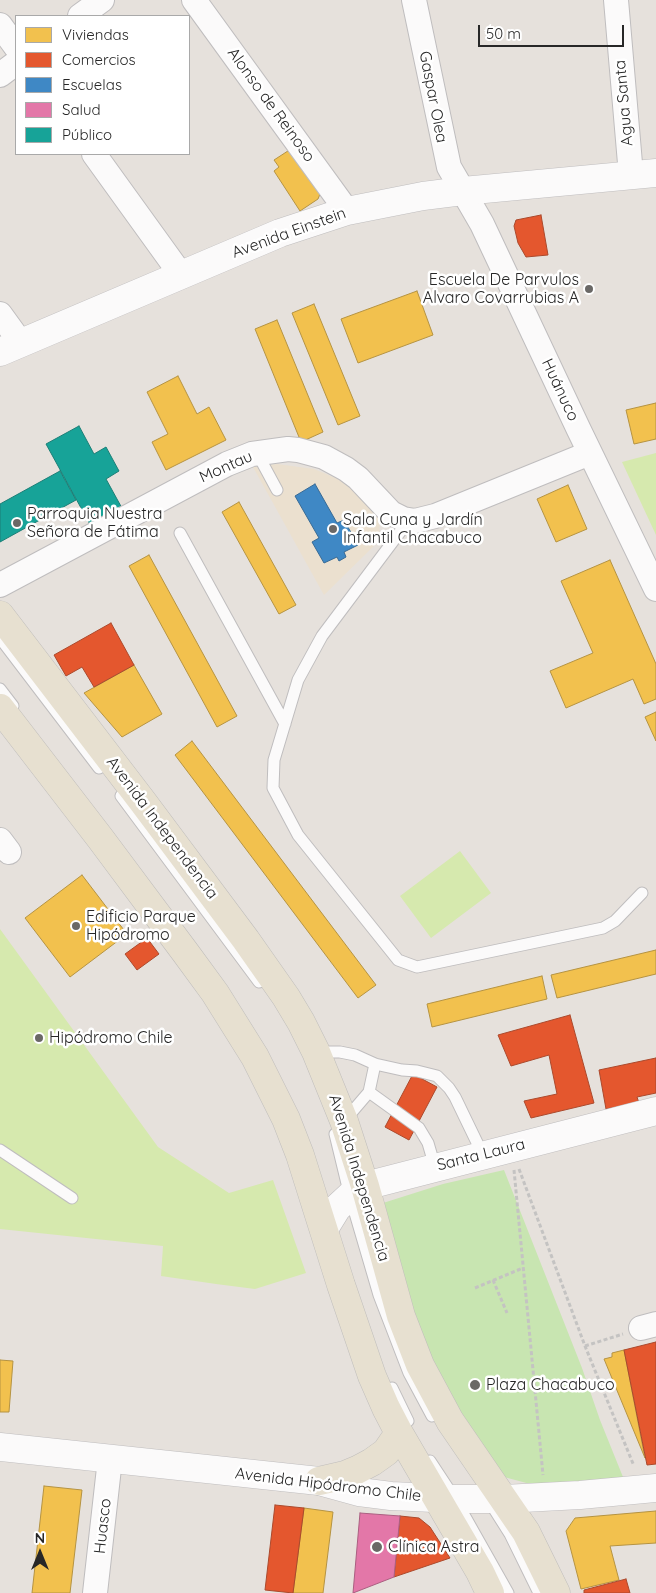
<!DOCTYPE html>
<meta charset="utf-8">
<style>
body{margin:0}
#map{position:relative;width:656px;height:1593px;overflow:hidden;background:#e6e1dc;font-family:Quicksand,sans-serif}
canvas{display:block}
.legend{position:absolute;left:15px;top:15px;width:175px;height:140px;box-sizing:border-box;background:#fff;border:1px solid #a9a9a9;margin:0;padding:6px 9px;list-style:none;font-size:15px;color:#272727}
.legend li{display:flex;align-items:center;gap:10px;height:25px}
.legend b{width:25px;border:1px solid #a9a9a9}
.north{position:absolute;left:15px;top:1528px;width:50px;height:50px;-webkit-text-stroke:4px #fff;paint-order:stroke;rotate:0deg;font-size:14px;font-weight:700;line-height:20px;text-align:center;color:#272727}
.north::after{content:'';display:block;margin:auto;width:18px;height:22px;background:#272727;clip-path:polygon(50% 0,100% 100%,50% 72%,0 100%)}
.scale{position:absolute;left:478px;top:25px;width:146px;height:22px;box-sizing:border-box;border:2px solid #272727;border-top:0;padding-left:6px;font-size:15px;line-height:18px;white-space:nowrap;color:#272727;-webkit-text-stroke:4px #fff;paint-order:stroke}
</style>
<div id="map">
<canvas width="656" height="1593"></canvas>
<ul class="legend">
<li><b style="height:14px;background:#f2c14e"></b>Viviendas</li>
<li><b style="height:14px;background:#e4572e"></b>Comercios</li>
<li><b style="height:14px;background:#3f88c5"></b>Escuelas</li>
<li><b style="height:14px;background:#e377a8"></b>Salud</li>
<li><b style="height:14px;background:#17a398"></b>Público</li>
</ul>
<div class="north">N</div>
<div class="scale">50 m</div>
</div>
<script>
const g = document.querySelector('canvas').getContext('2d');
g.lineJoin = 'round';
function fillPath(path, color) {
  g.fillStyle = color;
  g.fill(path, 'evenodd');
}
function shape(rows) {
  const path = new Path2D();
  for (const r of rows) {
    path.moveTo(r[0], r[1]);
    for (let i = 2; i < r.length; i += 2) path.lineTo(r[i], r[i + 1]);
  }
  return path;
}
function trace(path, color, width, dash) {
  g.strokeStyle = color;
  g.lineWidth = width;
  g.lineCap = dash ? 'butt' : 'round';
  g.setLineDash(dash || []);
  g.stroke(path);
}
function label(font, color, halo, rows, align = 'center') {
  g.font = font + ' Quicksand,sans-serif';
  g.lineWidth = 5;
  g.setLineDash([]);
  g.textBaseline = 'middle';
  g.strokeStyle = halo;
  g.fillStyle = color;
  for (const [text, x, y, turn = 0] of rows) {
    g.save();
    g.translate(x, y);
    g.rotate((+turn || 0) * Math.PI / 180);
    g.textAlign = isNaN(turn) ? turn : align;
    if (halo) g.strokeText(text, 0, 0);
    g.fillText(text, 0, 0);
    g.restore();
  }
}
fillPath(shape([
 [277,464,314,469,338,479,355,492,380,517,379,541,324,595,253,467]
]), '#ebe0cf');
fillPath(shape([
 [504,1170,582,1368,600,1420,625,1482,549,1489,504,1477,462,1420,428,1355,400,1268,383,1203,443,1184]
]), '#c8e5b1');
fillPath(shape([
 [656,453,656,535,622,462],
 [460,851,491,893,431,938,400,896],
 [0,929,158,1147,229,1193,273,1180,306,1273,255,1289,216,1284,161,1276,163,1246,0,1229]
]), '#d6e9ae');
const homes = shape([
 [294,147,322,189,318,199,300,211,274,171,279,167,274,160,294,147],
 [417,291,433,335,358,363,341,319,417,291],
 [314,304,360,416,338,425,292,313,314,304],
 [277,320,323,432,301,442,255,329,277,320],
 [178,376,197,414,209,407,226,440,166,470,152,442,168,434,147,392,178,376],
 [656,403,656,439,634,444,626,410,656,403],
 [568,485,587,529,556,542,537,499,568,485],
 [239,502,296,605,279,614,222,512,239,502],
 [149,555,237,716,217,727,129,566,149,555],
 [610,560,656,664,656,699,644,704,633,679,566,708,550,671,593,653,561,581,610,560],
 [134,665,162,714,122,737,84,693,134,665],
 [656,712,656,741,645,717,656,712],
 [192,741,376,985,358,998,175,755,192,741],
 [82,875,127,934,70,977,25,918,82,875],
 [656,950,656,974,557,998,551,975,656,950],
 [542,976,547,999,432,1027,427,1004,542,976],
 [624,1350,645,1458,604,1359,612,1357,612,1353,624,1350],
 [0,1360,13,1361,9,1412,0,1412,0,1360],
 [44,1486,82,1490,70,1593,32,1593,44,1486],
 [304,1508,333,1512,323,1593,293,1593,304,1508],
 [656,1511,656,1543,610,1546,619,1580,581,1589,566,1531,575,1518,656,1511]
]);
fillPath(homes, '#f2c14e');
trace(homes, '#b59342', 1);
const shops = shape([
 [541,215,548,255,526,257,518,243,514,226,516,220,541,215],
 [111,623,134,665,94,687,82,667,66,676,54,655,111,623],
 [147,938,159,954,137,970,125,954,147,938],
 [570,1015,594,1103,531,1118,524,1101,557,1094,549,1055,511,1066,498,1035,570,1015],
 [656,1058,656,1093,637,1097,639,1103,606,1109,599,1070,656,1058],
 [413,1074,437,1087,409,1140,385,1127,413,1074],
 [656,1342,656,1464,647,1465,624,1350,656,1342],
 [275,1505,304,1508,293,1593,265,1590,275,1505],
 [400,1516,419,1518,430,1527,450,1558,394,1577,400,1516],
 [626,1579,630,1593,584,1593,584,1590,626,1579]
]);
fillPath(shops, '#e4572e');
trace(shops, '#ab492c', 1);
const schools = shape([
 [315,484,337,523,344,520,358,545,344,552,346,557,339,561,337,557,324,563,312,542,319,538,295,496,315,484]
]);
fillPath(schools, '#3f88c5');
trace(schools, '#386b96', 1);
const health = shape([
 [360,1513,400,1516,394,1577,353,1593,360,1513]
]);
fillPath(health, '#e377a8');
trace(health, '#ab5f81', 1);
const public = shape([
 [79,426,94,454,106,447,119,471,106,479,123,510,92,528,46,444,79,426],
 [60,471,76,500,0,542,0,504,60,471]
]);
fillPath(public, '#17a398');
trace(public, '#1c7e76', 1);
const service = shape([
 [257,453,277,490],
 [409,520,322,636,298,680,274,760,273,788,298,835,398,960,417,967,603,928,615,921,642,893],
 [180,533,285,724],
 [0,638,99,768],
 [0,689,13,706],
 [121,796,259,982],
 [317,1052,340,1052,355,1055,375,1064,402,1070,417,1071,437,1076,449,1088,455,1097,483,1155],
 [369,1092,419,1128,428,1143,435,1167],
 [345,1120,369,1092,375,1064],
 [335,1134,350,1196,379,1295,409,1373,432,1416],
 [0,1150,72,1198],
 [392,1388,408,1421],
 [430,1461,455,1499,508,1593],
 [491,1504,510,1534,539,1593]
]);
const minor = shape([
 [194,0,347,211],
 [414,0,449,167,482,224,578,428,656,589],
 [616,0,631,175],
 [80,16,102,0],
 [0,25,16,47],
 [0,75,16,63],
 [94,154,182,276],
 [0,314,21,343],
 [0,585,227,464,252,454,288,449,298,450,324,457,346,469,358,478,391,513,403,519,415,521,435,516,590,453],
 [0,840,9,852],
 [641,1328,656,1324],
 [95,1593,110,1459]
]);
const tertiary = shape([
 [324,1229,337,1208,350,1196,365,1186,656,1111],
 [0,1447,319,1481,359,1492,391,1496,455,1499,504,1499,580,1495,656,1488]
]);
const secondary = shape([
 [0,352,280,233,347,211,423,196,463,191,656,173]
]);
const primary = shape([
 [0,615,143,802,246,940,286,997,301,1022,316,1052,344,1121,365,1186,401,1316,420,1365,450,1421,526,1532,556,1593],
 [0,708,100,838,185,952,215,993,255,1057,286,1119,300,1155,341,1285,372,1376,386,1408,399,1433,480,1572,490,1593],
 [319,1481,345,1475,357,1470,372,1462,386,1452,399,1433]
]);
trace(service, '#bfbdbe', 13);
trace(minor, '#bfbdbe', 26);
trace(tertiary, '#bfbdbe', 29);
trace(secondary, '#bfbdbe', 29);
trace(primary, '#bfbdbb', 29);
trace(shape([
 [519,1169,585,1346,634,1466],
 [514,1170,543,1475],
 [493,1280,507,1313],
 [475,1288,523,1268],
 [585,1346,623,1334]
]), '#c4c3c2', 3, [4, 2.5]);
trace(service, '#fbfafa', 11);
trace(minor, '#fbfafa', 24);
trace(tertiary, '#fbfafa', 28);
trace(secondary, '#fbfafa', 28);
trace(primary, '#e7e0d0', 28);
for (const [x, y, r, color] of [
 [589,289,5,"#6a6866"],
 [17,523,5,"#6a6866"],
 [333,529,5,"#6a6866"],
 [76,926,5,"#6a6866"],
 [39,1038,5,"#6a6866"],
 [475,1385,6,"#6a6866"],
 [377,1547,6,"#6a6866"]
]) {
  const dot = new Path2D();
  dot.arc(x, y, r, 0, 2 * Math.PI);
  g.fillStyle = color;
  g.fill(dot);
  trace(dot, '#fff', 2);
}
label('16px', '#272727', '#fff', [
 ["Gaspar Olea",433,97,79],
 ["Agua Santa",624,103,-95],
 ["Alonso de Reinoso",271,105,54],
 ["Avenida Einstein",289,233,-20],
 ["Huánuco",560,390,65],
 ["Montau",226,467,-24],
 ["Avenida Independencia",162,828,53],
 ["Santa Laura",481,1155,-14],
 ["Avenida Independencia",359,1178,73],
 ["Avenida Hipódromo Chile",328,1485,7],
 ["Huasco",103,1526,-84]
]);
label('16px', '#272727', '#fff', [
 ["Escuela De Parvulos",579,280,"right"],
 ["Alvaro Covarrubias A",579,298,"right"],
 ["Parroquia Nuestra",27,514],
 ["Señora de Fátima",27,532],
 ["Sala Cuna y Jardín",343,520],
 ["Infantil Chacabuco",343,538],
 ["Edificio Parque",86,917],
 ["Hipódromo",86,935],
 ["Hipódromo Chile",49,1038],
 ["Plaza Chacabuco",486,1385],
 ["Clínica Astra",388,1547]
], 'left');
</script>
